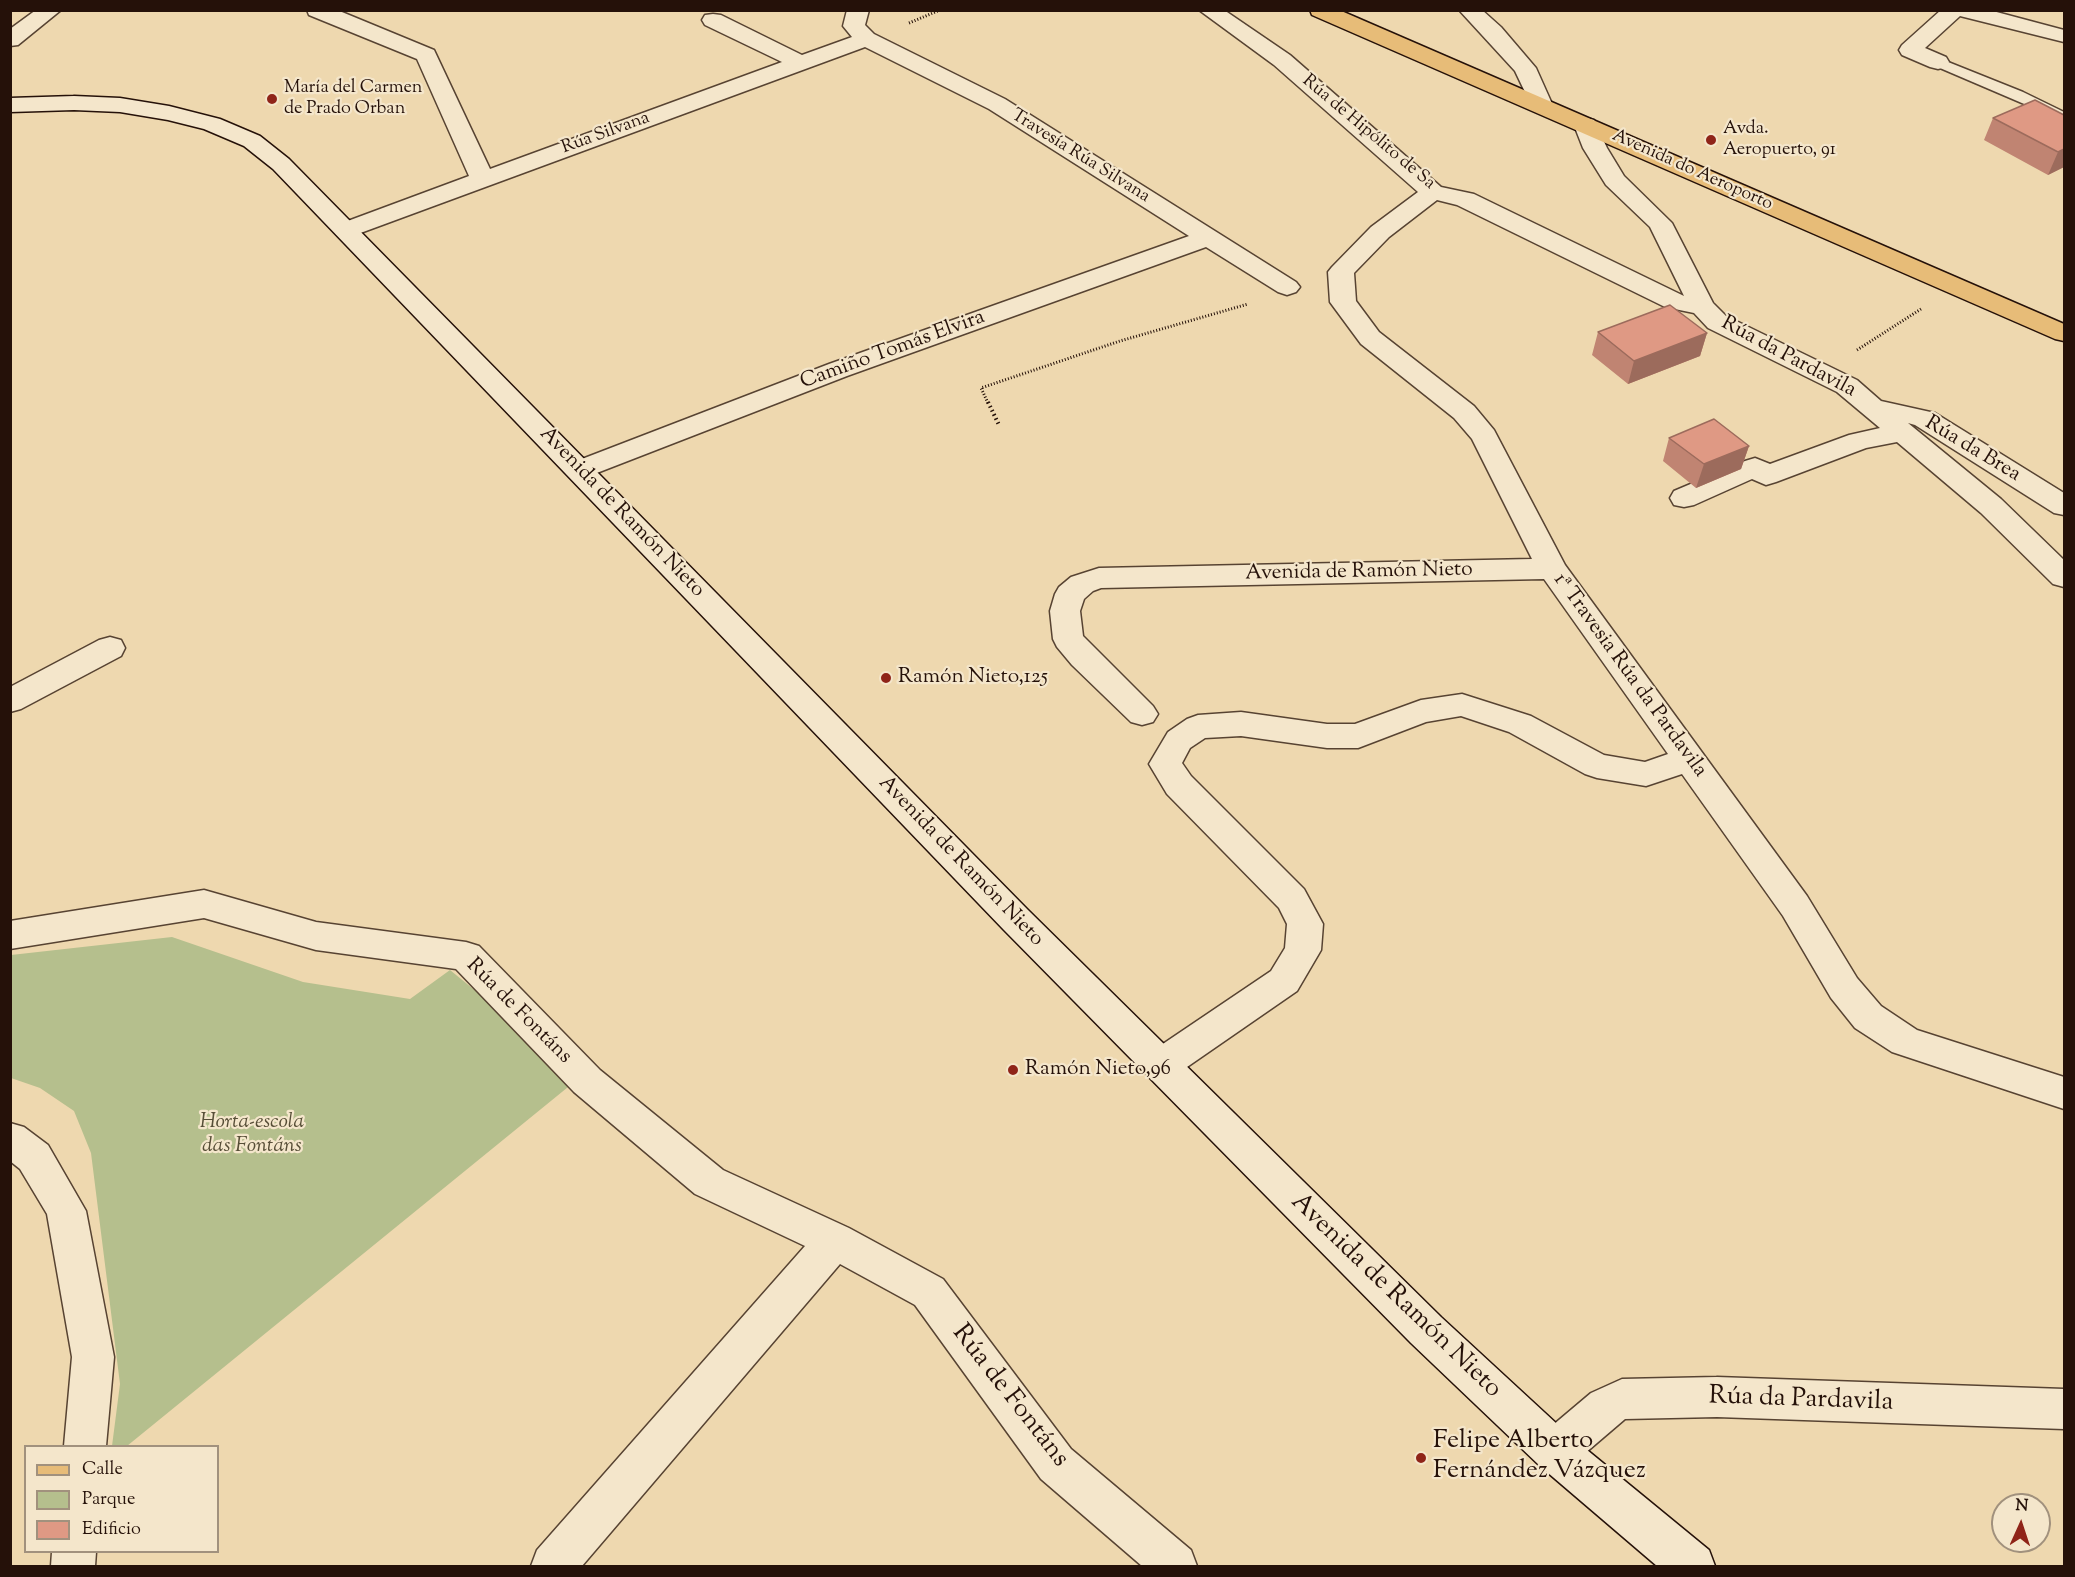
<!DOCTYPE html>
<meta charset="utf-8">
<style>
body{margin:0}
#map{position:relative;width:2075px;height:1577px;overflow:hidden;background:#eed8af;font-family:"Sorts Mill Goudy",serif}
canvas{display:block}
.frame{position:absolute;inset:0;border:12px solid #251109;pointer-events:none}
.legend{position:absolute;left:24px;top:1445px;width:195px;height:108px;box-sizing:border-box;background:#f4e6cb;border:2px solid #a1917d;margin:0;padding:8px 10px;list-style:none;font-size:18px;color:#251109}
.legend li{display:flex;align-items:center;gap:12px;height:30px}
.legend b{width:30px;border:2px solid #a1917d}
.north{position:absolute;left:1991px;top:1493px;width:60px;height:60px;box-sizing:border-box;background:#f4e6cb;border:2px solid #a1917d;border-radius:50%;rotate:3deg;font-size:16px;font-weight:700;line-height:24px;text-align:center;color:#251109}
.north::after{content:'';display:block;margin:auto;width:21px;height:27px;background:#8f2418;clip-path:polygon(50% 0,100% 100%,50% 72%,0 100%)}
</style>
<div id="map">
<canvas width="2075" height="1577"></canvas>
<div class="frame"></div>
<ul class="legend">
<li><b style="height:8px;background:#e7bc78"></b>Calle</li>
<li><b style="height:16px;background:#b5bf8d"></b>Parque</li>
<li><b style="height:16px;background:#df9984"></b>Edificio</li>
</ul>
<div class="north">N</div>
</div>
<script>
const g = document.querySelector('canvas').getContext('2d');
g.lineJoin = 'round';
function fillPath(path, color) {
  g.fillStyle = color;
  g.fill(path, 'evenodd');
}
function shape(rows) {
  const path = new Path2D();
  for (const r of rows) {
    path.moveTo(r[0], r[1]);
    for (let i = 2; i < r.length; i += 2) path.lineTo(r[i], r[i + 1]);
  }
  return path;
}
function trace(path, color, width, dash) {
  g.strokeStyle = color;
  g.lineWidth = width;
  g.lineCap = dash ? 'butt' : 'round';
  g.setLineDash(dash || []);
  g.stroke(path);
}
function label(font, color, halo, rows, align = 'center') {
  g.font = font + ' "Sorts Mill Goudy",serif';
  g.lineWidth = 4.5;
  g.setLineDash([]);
  g.textBaseline = 'middle';
  g.strokeStyle = halo;
  g.fillStyle = color;
  for (const [text, x, y, turn = 0] of rows) {
    g.save();
    g.translate(x, y);
    g.rotate((+turn || 0) * Math.PI / 180);
    g.textAlign = isNaN(turn) ? turn : align;
    if (halo) g.strokeText(text, 0, 0);
    g.fillText(text, 0, 0);
    g.restore();
  }
}
fillPath(shape([
 [172,937,303,982,410,999,450,970,499,1010,573,1083,127,1446,112,1446,120,1384,91,1153,74,1111,40,1088,11,1078,11,955]
]), '#b5bf8d');
const service = shape([
 [1938,58,2023,92,2064,112,2064,121,1933,65,1931,62,1933,59,1938,58]
]);
const minor = shape([
 [36,10,61,10,18,45,10,46,10,29,36,10],
 [307,10,337,10,434,50,490,169,782,62,705,25,702,20,705,15,713,14,721,15,802,55,852,37,843,26,847,10,869,10,865,25,874,34,1005,99,1296,282,1300,287,1296,292,1287,295,1278,292,1206,247,847,376,589,476,579,479,569,476,565,470,569,464,829,364,1189,236,989,109,865,47,355,235,346,237,337,235,334,230,337,225,469,176,417,59,309,15,307,10],
 [1199,10,1224,10,1290,55,1441,187,1474,194,1684,296,1650,227,1606,185,1583,148,1574,125,1578,120,1586,118,1594,120,1607,148,1624,176,1672,223,1713,303,1726,316,1857,380,1881,401,1935,413,2064,493,2064,515,2054,513,1915,425,1908,423,2001,499,2064,560,2064,587,2053,584,1981,513,1897,442,1866,448,1776,482,1766,485,1752,479,1694,505,1684,507,1674,505,1670,498,1674,491,1745,461,1755,458,1770,464,1849,435,1880,428,1837,392,1708,328,1694,313,1665,307,1457,205,1437,200,1389,237,1354,273,1356,301,1379,332,1474,406,1494,430,1565,565,1807,896,1857,978,1881,1006,1917,1030,2064,1077,2064,1109,1892,1052,1855,1028,1831,998,1783,916,1682,774,1646,786,1597,778,1585,774,1509,732,1461,716,1426,722,1358,748,1327,748,1241,736,1205,738,1190,748,1182,763,1191,776,1304,889,1323,924,1321,950,1297,991,1174,1076,1161,1080,1148,1076,1142,1065,1148,1054,1271,971,1285,948,1287,924,1279,908,1167,794,1149,764,1168,732,1187,719,1198,715,1241,712,1327,724,1355,724,1421,700,1462,694,1531,716,1604,755,1645,762,1668,754,1544,579,1101,588,1093,591,1084,599,1080,611,1083,636,1153,706,1158,714,1153,722,1142,725,1131,722,1072,665,1057,647,1053,639,1050,611,1055,594,1059,587,1071,577,1099,568,1532,559,1472,439,1454,418,1361,344,1330,302,1328,272,1332,267,1371,227,1418,192,1274,65,1199,10],
 [1459,10,1482,10,1501,27,1536,68,1553,106,1550,111,1542,113,1534,111,1515,71,1459,10],
 [1941,10,1989,10,2064,30,2064,42,1960,16,1925,48,1946,57,1949,62,1946,67,1938,69,1930,67,1902,55,1899,50,1902,45,1941,10],
 [110,637,121,640,125,648,121,656,21,709,10,712,10,687,99,640,110,637],
 [204,890,316,922,466,942,479,946,600,1070,723,1170,849,1228,943,1279,1071,1449,1191,1550,1197,1566,1142,1566,1041,1479,915,1305,840,1264,582,1566,531,1566,537,1550,805,1246,695,1194,574,1092,456,969,316,950,204,918,10,949,10,921,204,890],
 [10,1123,24,1127,48,1145,86,1211,114,1357,106,1446,64,1446,72,1357,47,1214,20,1169,10,1161,10,1123],
 [1717,1377,2064,1389,2064,1429,1717,1417,1625,1419,1570,1466,1555,1472,1540,1466,1534,1451,1540,1436,1591,1393,1622,1379,1717,1377],
 [52,1552,96,1552,95,1566,51,1566,52,1552]
]);
const secondary = shape([
 [74,96,120,98,169,106,220,119,260,136,289,159,1028,910,1441,1317,1570,1436,1709,1550,1715,1566,1657,1566,1540,1466,1411,1343,1004,930,273,169,244,146,204,129,168,120,120,112,74,110,10,112,10,98,74,96]
]);
const primary = shape([
 [1310,10,1339,10,2064,324,2064,341,2055,339,1312,15,1310,10]
]);
trace(service, '#574332', 3);
trace(minor, '#574332', 3);
trace(secondary, '#251109', 3);
trace(primary, '#251109', 3);
trace(shape([
 [909,23,940,10],
 [1857,350,1921,309],
 [988,403,981,388,1120,341,1248,304]
]), '#251109', 3, [1, 2]);
trace(shape([
 [988,402,999,425]
]), '#251109', 4, [1.5, 3]);
fillPath(service, '#f4e6cb');
fillPath(minor, '#f4e6cb');
fillPath(secondary, '#f4e6cb');
fillPath(primary, '#e7bc78');
fillPath(shape([
 [2035,100,2064,167,2048,175,1984,140,1993,118],
 [1598,332,1707,333,1700,356,1628,384,1592,355],
 [1669,438,1749,446,1741,469,1696,488,1663,461]
]), '#c08472');
fillPath(shape([
 [2064,149,2064,167,2048,175,2058,152],
 [1707,333,1700,356,1628,384,1634,361],
 [1749,446,1741,469,1696,488,1704,464]
]), '#9c6b5c');
const building = shape([
 [2035,100,2064,115,2064,149,2058,152,1993,118,2035,100],
 [1670,305,1707,333,1634,361,1598,332,1670,305],
 [1714,419,1749,446,1704,464,1669,438,1714,419]
]);
fillPath(building, '#df9984');
trace(building, '#9c6b5c', 1.5);
for (const [x, y, r, color] of [
 [272,99,6,"#8f2418"],
 [1711,140,6,"#8f2418"],
 [886,678,6,"#8f2418"],
 [1013,1070,6,"#8f2418"],
 [1421,1458,6,"#8f2418"]
]) {
  const dot = new Path2D();
  dot.arc(x, y, r, 0, 2 * Math.PI);
  g.fillStyle = color;
  g.fill(dot);
  trace(dot, '#f4e6cb', 2);
}
label('18px', '#251109', '#f4e6cb', [
 ["María del Carmen",284,89],
 ["de Prado Orban",284,110],
 ["Avda.",1723,130],
 ["Aeropuerto, 91",1723,151]
], 'left');
label('18px', '#251109', '#f4e6cb', [
 ["Rúa de Hipólito de Sa",1368,133,40],
 ["Rúa Silvana",606,134,-20],
 ["Travesía Rúa Silvana",1080,157,32],
 ["Avenida do Aeroporto",1692,171,24]
]);
label('21px', '#251109', '#f4e6cb', [
 ["Camiño Tomás Elvira",893,351,-20],
 ["Rúa da Pardavila",1788,358,28],
 ["Rúa da Brea",1972,450,31],
 ["Avenida de Ramón Nieto",621,513,46],
 ["Avenida de Ramón Nieto",1359,573,-1],
 ["1ª Travesia Rúa da Pardavila",1629,676,54],
 ["Avenida de Ramón Nieto",960,862,46],
 ["Rúa de Fontáns",518,1012,45]
]);
label('21px', '#251109', '#f4e6cb', [
 ["Ramón Nieto,125",898,678],
 ["Ramón Nieto,96",1025,1070]
], 'left');
label('italic 21px', '#574e37', '#f4e6cb', [
 ["Horta-escola",252,1123],
 ["das Fontáns",252,1147]
]);
label('26px', '#251109', '#f4e6cb', [
 ["Avenida de Ramón Nieto",1395,1297,44],
 ["Rúa de Fontáns",1009,1397,52],
 ["Rúa da Pardavila",1801,1401,2]
]);
label('26px', '#251109', '#f4e6cb', [
 ["Felipe Alberto",1433,1443],
 ["Fernández Vázquez",1433,1473]
], 'left');
</script>
